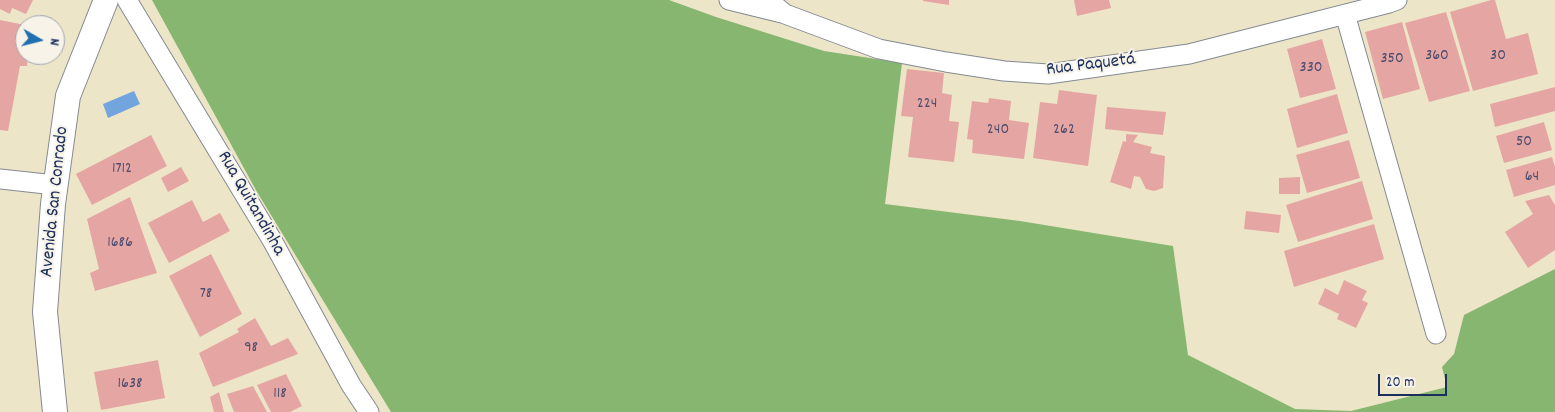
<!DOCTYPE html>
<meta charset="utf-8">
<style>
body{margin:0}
#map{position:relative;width:1555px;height:412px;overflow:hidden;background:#ede5c7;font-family:Dekko,sans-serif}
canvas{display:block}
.north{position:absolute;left:15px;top:15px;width:50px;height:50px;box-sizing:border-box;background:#f7f3e8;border:1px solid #9fa5b1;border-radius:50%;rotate:98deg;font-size:14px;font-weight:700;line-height:20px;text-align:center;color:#1b2f5e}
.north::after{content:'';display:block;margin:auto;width:18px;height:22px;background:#1f6fb2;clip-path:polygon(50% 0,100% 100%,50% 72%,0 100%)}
.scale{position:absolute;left:1378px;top:374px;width:69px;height:22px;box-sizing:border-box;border:2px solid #1b2f5e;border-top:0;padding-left:6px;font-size:15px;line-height:18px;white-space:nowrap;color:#1b2f5e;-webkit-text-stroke:4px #f7f3e8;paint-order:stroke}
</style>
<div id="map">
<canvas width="1555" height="412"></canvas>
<div class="north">N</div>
<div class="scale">20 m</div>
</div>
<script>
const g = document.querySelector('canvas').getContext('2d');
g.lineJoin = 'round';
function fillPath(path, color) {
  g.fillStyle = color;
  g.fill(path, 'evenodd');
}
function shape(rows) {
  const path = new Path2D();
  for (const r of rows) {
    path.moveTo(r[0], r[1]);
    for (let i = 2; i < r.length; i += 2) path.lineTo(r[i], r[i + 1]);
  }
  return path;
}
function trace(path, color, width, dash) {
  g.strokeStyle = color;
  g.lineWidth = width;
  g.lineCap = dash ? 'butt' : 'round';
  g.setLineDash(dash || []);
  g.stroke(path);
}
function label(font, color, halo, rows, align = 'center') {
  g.font = font + ' Dekko,sans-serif';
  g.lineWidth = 4;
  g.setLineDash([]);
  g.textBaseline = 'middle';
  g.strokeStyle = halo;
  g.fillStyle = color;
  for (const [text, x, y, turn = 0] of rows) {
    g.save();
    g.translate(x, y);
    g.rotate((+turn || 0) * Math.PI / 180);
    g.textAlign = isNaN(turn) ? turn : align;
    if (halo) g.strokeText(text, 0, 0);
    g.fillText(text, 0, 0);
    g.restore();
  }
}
fillPath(shape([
 [152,0,669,0,716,17,824,51,902,63,885,204,1020,221,1173,246,1188,355,1295,409,1351,411,1447,387,1442,367,1454,354,1464,315,1555,269,1555,412,391,412,257,192]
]), '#86b66f');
fillPath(shape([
 [134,91,140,104,108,118,103,104]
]), '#72a4dd');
fillPath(shape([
 [0,0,33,0,26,14,12,8,10,14,0,9],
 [923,0,949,0,949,5,923,1],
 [1074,0,1109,0,1111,8,1077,16],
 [1491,0,1495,0,1506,39,1528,33,1538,74,1473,91,1450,12],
 [1446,12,1470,91,1429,102,1405,23],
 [0,20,25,25,25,55,28,55,27,66,20,66,8,131,0,130],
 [1402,22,1420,89,1383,99,1365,32],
 [1322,39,1336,89,1300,98,1287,49],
 [907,69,944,73,942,93,952,95,949,121,959,122,954,162,908,157,913,117,901,116],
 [1555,87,1555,111,1495,127,1490,104],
 [1059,90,1097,95,1088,166,1033,158,1040,102,1057,104],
 [1337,94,1348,133,1297,148,1287,109],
 [989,98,1011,101,1009,120,1029,123,1024,159,972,153,973,140,967,139,972,101,988,103],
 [1107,107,1166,112,1163,135,1105,129],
 [1544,122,1552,150,1504,163,1496,136],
 [1126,134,1138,135,1133,142,1152,147,1150,153,1165,156,1163,188,1154,191,1146,189,1140,177,1134,176,1131,189,1110,182,1123,141,1126,142],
 [151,135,167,166,92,205,76,174],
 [1349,140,1360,178,1307,193,1296,155],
 [1552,157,1555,167,1555,185,1514,197,1506,170],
 [181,167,189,181,168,192,161,178],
 [1300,177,1300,194,1279,194,1279,178],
 [1362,181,1373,219,1298,242,1286,205],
 [1549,195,1555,205,1555,250,1528,268,1505,232,1533,214,1525,201],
 [130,197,157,273,95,291,90,273,99,269,87,219],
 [192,200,203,222,220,213,230,231,169,263,148,223],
 [1246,211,1281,215,1279,233,1244,229],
 [1374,224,1384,259,1294,287,1284,251],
 [211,254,242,314,200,337,169,276],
 [1344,280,1367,291,1362,300,1368,303,1356,328,1337,319,1339,314,1318,304,1325,288,1338,295],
 [255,318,271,346,288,338,298,354,213,387,199,353,239,332,237,329],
 [158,360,165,398,101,410,94,372],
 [286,374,302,406,290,412,271,412,257,385],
 [253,386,267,412,234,412,227,394],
 [219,392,224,412,214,412,210,397]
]), '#e5a6a3');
const minor = shape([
 [127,0,272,240,351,385,369,412],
 [729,0,782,13],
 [768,0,785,14,879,49,946,62,1004,71,1048,74,1189,54,1389,3,1397,0],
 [1345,14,1436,334],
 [0,179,55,185]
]);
const tertiary = shape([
 [55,412,45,312,53,204,68,96,106,0]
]);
trace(minor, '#848a92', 21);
trace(tertiary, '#848a92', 26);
trace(minor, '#fff', 19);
trace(tertiary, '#fff', 24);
label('16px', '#4e4d6f', null, [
 ["360",1437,57],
 ["30",1498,57],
 ["350",1392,60],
 ["330",1311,69],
 ["224",927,105],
 ["240",998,131],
 ["262",1064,131],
 ["50",1524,143],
 ["1712",122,170],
 ["64",1532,178],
 ["1686",120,244],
 ["78",206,295],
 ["98",251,349],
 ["1638",130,385],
 ["118",280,395]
]);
label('19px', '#1b2f5e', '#f7f3e8', [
 ["Rua Paquetá",1091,66,-7],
 ["Avenida San Conrado",56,202,-84],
 ["Rua Quitandinha",250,204,60]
]);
</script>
